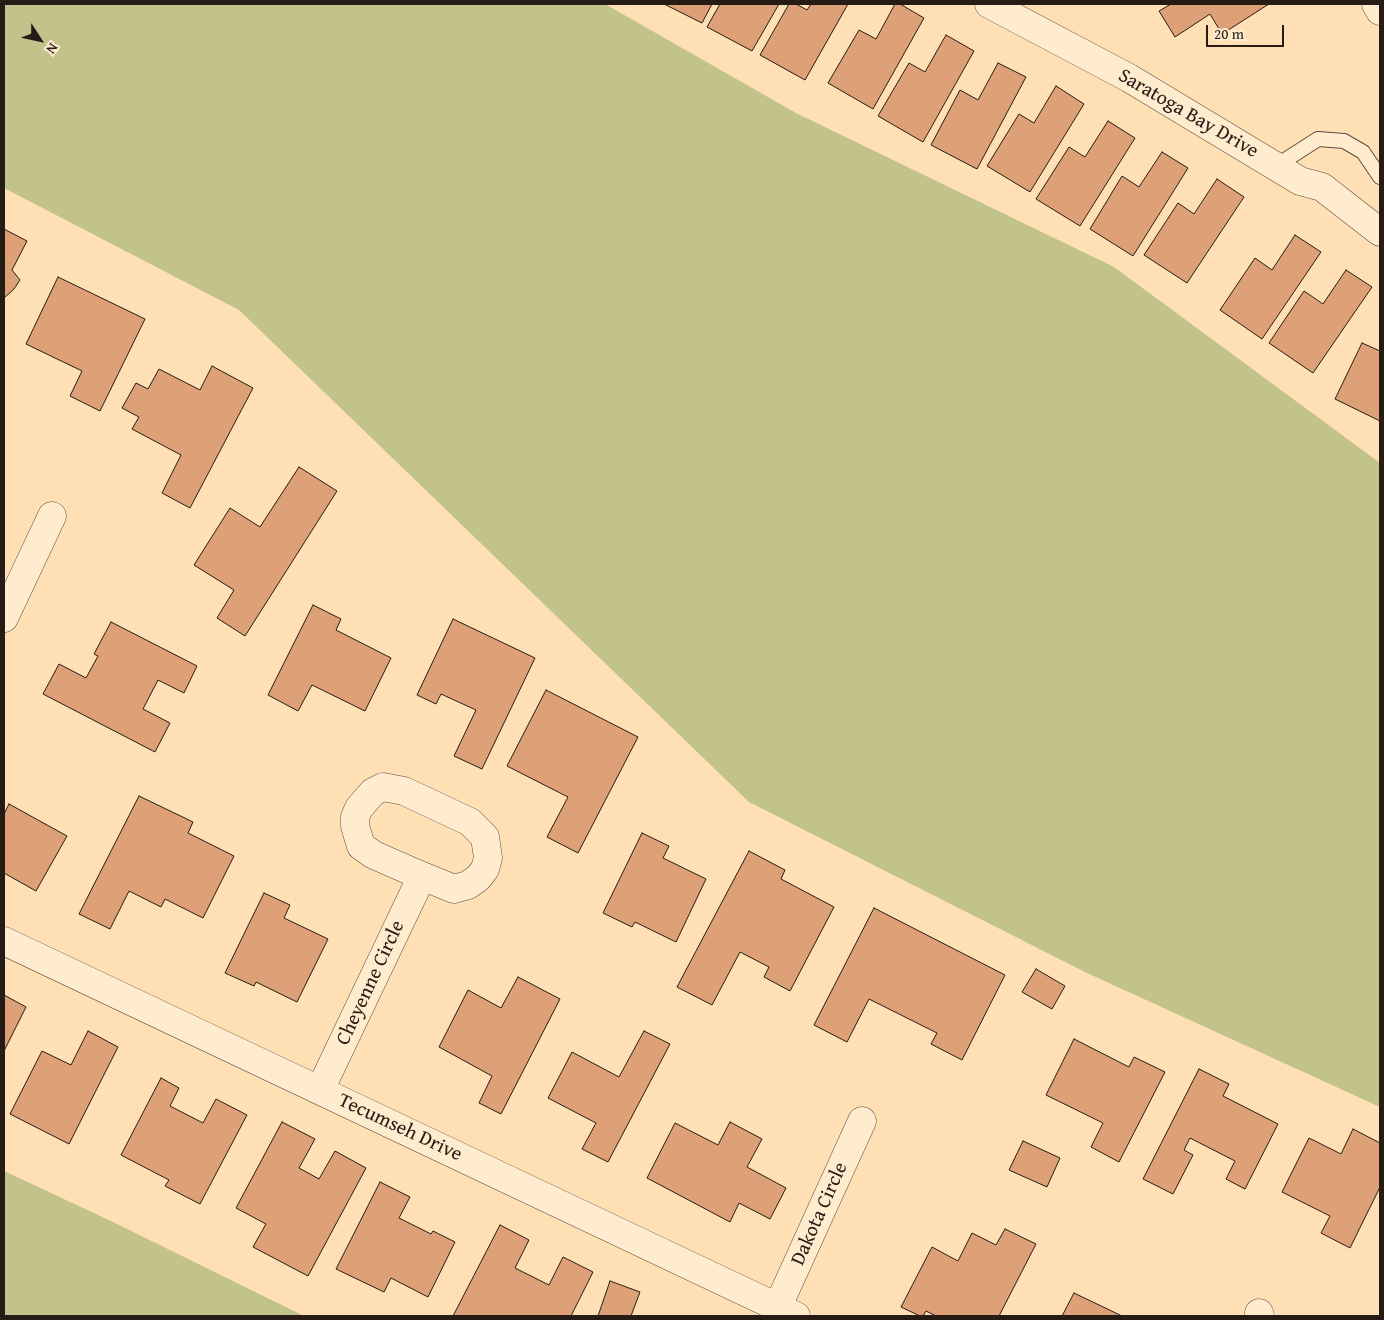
<!DOCTYPE html>
<style>
body{margin:0}
#map{position:relative;width:1384px;height:1320px;overflow:hidden;background:#ffe0b4;font-family:"Gentium Book Plus",serif}
canvas{display:block}
.frame{position:absolute;inset:0;border:5px solid #271c15;pointer-events:none}
.north{position:absolute;left:15px;top:15px;width:50px;height:50px;-webkit-text-stroke:4px #ffebce;paint-order:stroke;rotate:125deg;font-size:14px;font-weight:700;line-height:20px;text-align:center;color:#271c15}
.north::after{content:'';display:block;margin:auto;width:18px;height:22px;background:#271c15;clip-path:polygon(50% 0,100% 100%,50% 72%,0 100%)}
.scale{position:absolute;left:1206px;top:25px;width:78px;height:22px;box-sizing:border-box;border:2px solid #271c15;border-top:0;padding-left:6px;font-size:15px;line-height:18px;white-space:nowrap;color:#271c15;-webkit-text-stroke:4px #ffebce;paint-order:stroke}
</style>
<div id="map">
<canvas width="1384" height="1320"></canvas>
<div class="frame"></div>
<div class="north">N</div>
<div class="scale">20 m</div>
</div>
<script>
const g = document.querySelector('canvas').getContext('2d');
g.lineJoin = 'round';
function fillPath(path, color) {
  g.fillStyle = color;
  g.fill(path, 'evenodd');
}
function shape(rows) {
  const path = new Path2D();
  for (const r of rows) {
    path.moveTo(r[0], r[1]);
    for (let i = 2; i < r.length; i += 2) path.lineTo(r[i], r[i + 1]);
  }
  return path;
}
function trace(path, color, width, dash) {
  g.strokeStyle = color;
  g.lineWidth = width;
  g.lineCap = dash ? 'butt' : 'round';
  g.setLineDash(dash || []);
  g.stroke(path);
}
function label(font, color, halo, rows, align = 'center') {
  g.font = font + ' "Gentium Book Plus",serif';
  g.lineWidth = 4.5;
  g.setLineDash([]);
  g.textBaseline = 'middle';
  g.strokeStyle = halo;
  g.fillStyle = color;
  for (const [text, x, y, turn = 0] of rows) {
    g.save();
    g.translate(x, y);
    g.rotate((+turn || 0) * Math.PI / 180);
    g.textAlign = isNaN(turn) ? turn : align;
    if (halo) g.strokeText(text, 0, 0);
    g.fillText(text, 0, 0);
    g.restore();
  }
}
fillPath(shape([
 [4,4,605,4,796,113,1114,267,1380,463,1380,1107,1087,973,749,802,239,310,4,188],
 [4,1171,113,1222,304,1316,4,1316]
]), '#c2c28b');
const building = shape([
 [664,4,712,4,702,23,664,4],
 [720,4,779,4,752,51,707,27,720,4],
 [789,4,796,4,807,10,811,4,848,4,805,80,760,55,789,4],
 [895,4,900,4,924,18,873,109,828,83,859,30,876,39,895,4],
 [1171,4,1269,4,1222,34,1210,14,1175,37,1159,11,1171,4],
 [946,35,974,51,923,142,878,116,909,63,925,72,946,35],
 [998,63,1026,77,977,169,931,145,960,90,978,100,998,63],
 [1056,86,1084,104,1030,192,987,166,1019,114,1034,123,1056,86],
 [1108,121,1135,138,1080,226,1036,199,1069,147,1085,157,1108,121],
 [1162,152,1188,168,1133,256,1090,229,1122,176,1139,187,1162,152],
 [1217,179,1244,197,1187,283,1144,255,1178,203,1194,214,1217,179],
 [4,229,27,241,12,270,20,280,14,289,4,298,4,229],
 [1295,235,1321,252,1262,339,1220,310,1255,258,1272,270,1295,235],
 [1346,270,1372,287,1313,373,1269,343,1304,291,1323,304,1346,270],
 [58,277,145,319,100,411,70,396,82,371,26,344,58,277],
 [1362,343,1380,351,1380,421,1335,399,1362,343],
 [212,366,253,388,190,508,162,493,181,455,132,429,139,417,122,408,136,383,148,389,159,369,200,390,212,366],
 [299,467,337,491,245,636,217,618,234,590,194,565,230,508,260,527,299,467],
 [313,605,341,619,336,630,391,658,365,711,312,685,298,711,268,695,313,605],
 [453,619,535,658,482,769,454,756,476,710,441,694,436,704,417,695,453,619],
 [111,622,197,666,184,693,158,680,143,709,170,723,155,752,43,694,59,664,86,678,98,656,94,654,111,622],
 [546,690,638,737,578,853,547,837,568,797,507,766,546,690],
 [139,796,193,822,188,833,234,856,203,918,165,899,161,907,129,891,110,929,79,914,139,796],
 [9,804,67,836,36,891,4,873,4,814,9,804],
 [642,833,669,846,663,858,706,879,676,942,635,922,632,927,603,913,642,833],
 [749,851,785,870,781,879,834,907,790,991,764,977,769,967,740,952,712,1005,677,987,749,851],
 [264,893,290,905,284,918,328,939,297,1002,256,982,254,986,225,973,264,893],
 [874,908,1005,975,962,1060,931,1044,937,1033,869,999,847,1042,814,1025,874,908],
 [1036,969,1065,986,1052,1009,1022,992,1036,969],
 [518,977,560,999,501,1114,479,1103,492,1076,439,1047,468,990,501,1008,518,977],
 [4,995,26,1007,4,1051,4,995],
 [88,1031,118,1047,69,1144,10,1114,42,1051,71,1065,88,1031],
 [644,1031,670,1044,608,1162,582,1149,596,1123,548,1098,572,1052,619,1077,644,1031],
 [1074,1039,1129,1067,1134,1057,1165,1072,1119,1162,1091,1147,1103,1123,1046,1095,1074,1039],
 [1199,1069,1229,1084,1223,1096,1278,1124,1245,1189,1226,1179,1235,1161,1190,1138,1184,1150,1193,1155,1173,1194,1143,1179,1199,1069],
 [161,1078,179,1088,170,1106,203,1123,216,1099,247,1115,200,1204,165,1186,169,1180,121,1155,161,1078],
 [282,1122,315,1139,299,1168,319,1179,335,1151,366,1168,308,1276,253,1247,266,1224,236,1208,282,1122],
 [730,1122,762,1139,747,1167,786,1188,770,1219,739,1203,730,1222,647,1178,675,1123,718,1145,730,1122],
 [1353,1129,1380,1143,1380,1187,1350,1248,1321,1233,1330,1216,1282,1192,1309,1138,1341,1154,1353,1129],
 [1023,1141,1060,1158,1047,1187,1009,1170,1023,1141],
 [380,1182,410,1197,399,1218,431,1234,433,1231,455,1242,428,1297,391,1278,384,1292,336,1269,380,1182],
 [500,1225,529,1240,515,1268,549,1285,563,1257,593,1272,571,1316,453,1316,500,1225],
 [1005,1229,1036,1244,999,1316,936,1316,926,1311,923,1316,920,1316,901,1307,932,1247,958,1261,972,1233,996,1245,1005,1229],
 [610,1281,640,1292,631,1316,598,1316,610,1281],
 [1074,1293,1122,1316,1062,1316,1074,1293]
]);
fillPath(building, '#dda077');
trace(building, '#271c15', 1);
const service = shape([
 [1276,166,1318,139,1344,141,1363,152,1380,177]
]);
const minor = shape([
 [989,4,1129,78,1300,181,1322,187,1380,232],
 [4,618,52,516],
 [4,941,796,1316],
 [320,1090,422,876,374,855,361,846,355,826,355,817,359,808,373,792,383,787,404,791,470,822,485,837,488,858,485,869,478,878,468,885,454,889,422,876],
 [778,1306,862,1121],
 [1259,1313,1260,1316]
]);
const tertiary = shape([
 [1376,4,1380,11]
]);
trace(service, '#5d4d3d', 16);
trace(minor, '#5d4d3d', 29);
trace(tertiary, '#5d4d3d', 29);
trace(service, '#ffebce', 14);
trace(minor, '#ffebce', 28);
trace(tertiary, '#ffebce', 28);
label('20px', '#271c15', '#ffebce', [
 ["Saratoga Bay Drive",1188,114,30],
 ["Cheyenne Circle",371,983,-65],
 ["Tecumseh Drive",400,1128,25],
 ["Dakota Circle",820,1214,-66]
]);
</script>
